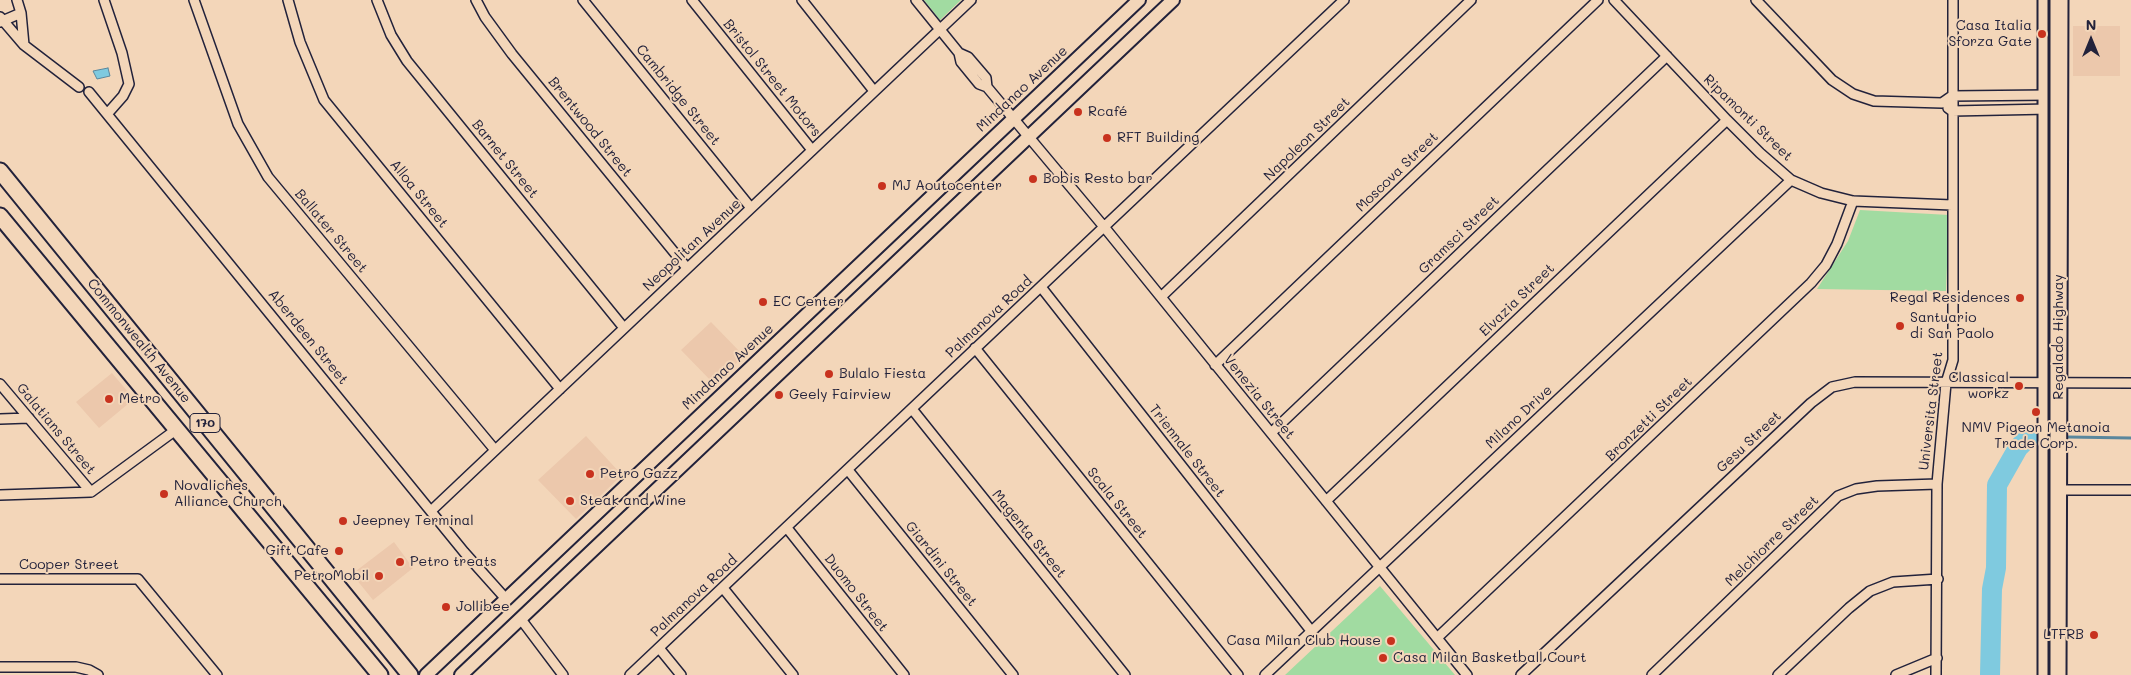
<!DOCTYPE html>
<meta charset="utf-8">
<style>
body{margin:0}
#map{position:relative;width:2131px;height:675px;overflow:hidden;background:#f3d6b9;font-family:Mali,sans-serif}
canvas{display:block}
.north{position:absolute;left:2066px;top:15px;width:50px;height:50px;-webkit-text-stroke:4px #f3d6b9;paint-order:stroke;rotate:0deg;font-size:14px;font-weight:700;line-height:20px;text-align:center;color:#22223b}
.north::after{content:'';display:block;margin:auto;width:18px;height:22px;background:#22223b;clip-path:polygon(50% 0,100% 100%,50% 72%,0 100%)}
</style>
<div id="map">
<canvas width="2131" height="675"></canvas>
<div class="north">N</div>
</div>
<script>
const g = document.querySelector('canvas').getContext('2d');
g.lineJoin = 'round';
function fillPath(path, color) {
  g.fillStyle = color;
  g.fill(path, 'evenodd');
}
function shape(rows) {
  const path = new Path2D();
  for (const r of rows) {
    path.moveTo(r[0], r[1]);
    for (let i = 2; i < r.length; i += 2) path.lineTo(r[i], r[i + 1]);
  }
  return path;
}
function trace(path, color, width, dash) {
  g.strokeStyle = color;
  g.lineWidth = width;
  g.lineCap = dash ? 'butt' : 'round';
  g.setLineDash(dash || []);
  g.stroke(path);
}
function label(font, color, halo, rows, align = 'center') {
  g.font = font + ' Mali,sans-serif';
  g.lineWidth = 4;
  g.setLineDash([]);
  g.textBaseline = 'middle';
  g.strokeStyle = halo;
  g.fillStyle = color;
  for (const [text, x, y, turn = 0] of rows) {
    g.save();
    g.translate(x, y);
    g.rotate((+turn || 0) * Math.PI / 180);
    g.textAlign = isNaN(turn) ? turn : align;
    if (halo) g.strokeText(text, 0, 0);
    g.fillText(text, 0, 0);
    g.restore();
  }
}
fillPath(shape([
 [2073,26,2120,26,2120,76,2073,76],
 [711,322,744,356,714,384,681,350],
 [112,373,134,399,99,428,76,402],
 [586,436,622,475,576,519,538,480],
 [394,542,413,568,373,600,352,574]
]), '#ecc8ac');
fillPath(shape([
 [924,0,961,0,940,20],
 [1860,210,1949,215,1946,291,1817,289,1848,241],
 [1380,586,1455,675,1285,675]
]), '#a1dba1');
const water = shape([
 [108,68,110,76,97,79,93,71,108,68]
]);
fillPath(water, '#7fcadf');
trace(water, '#5a879d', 1);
trace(shape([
 [2068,437,2131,438]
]), '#5a879d', 3);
trace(shape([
 [1990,675,1992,589,1996,568,1997,485,2018,448,2031,435]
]), '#7fcadf', 20);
const minor = shape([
 [17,0,21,13,24,45],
 [104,0,122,53,129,84,123,96,108,113],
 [194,0,238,124,268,177,495,450],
 [288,0,300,42,324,100,560,389],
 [377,0,391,35,407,61,624,328],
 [476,0,485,17,512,54,687,268],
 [583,0,751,208],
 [692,0,812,150],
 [802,0,874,91],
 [916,0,959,53,961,62,979,84,987,87,1105,228,1467,675],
 [1614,0,1727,120,1760,153,1791,180,1821,193,1853,201,1952,205],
 [1756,0,1832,80,1853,94,1874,101,1942,103,1952,96,2048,95],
 [0,17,24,45,79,87],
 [0,22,21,13],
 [959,53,968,57,986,78,987,87],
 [89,92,464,552,506,599],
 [1948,108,1952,111,2049,109],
 [1041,287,1312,632],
 [1161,297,1471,0],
 [975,348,1238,675],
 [1215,365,1598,0],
 [0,384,91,492],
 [912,409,1125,675],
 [0,419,29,418],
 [1271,433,1667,56],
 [848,470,1013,675],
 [2054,490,2131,490],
 [0,495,91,492,177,429],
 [1326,501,1727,120],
 [432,510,971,0],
 [787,528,904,675],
 [0,579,138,579,217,675],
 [723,588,793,675],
 [520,618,563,675],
 [1437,638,1811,283,1826,265,1837,244,1853,201],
 [659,648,681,675],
 [0,667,76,667,89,670,98,675],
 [630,675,1344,0],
 [1265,675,1791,180],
 [1521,675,1811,403,1832,387,1855,382,2131,383],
 [1652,675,1838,496,1856,489,1877,486,1937,484],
 [1778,675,1849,608,1870,591,1893,582,1938,579],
 [1896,675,1937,658],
 [1936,675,1937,484,1946,383,1953,360,1953,0]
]);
const secondary = shape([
 [426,675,1139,0],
 [461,675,1173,0]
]);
const primary = shape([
 [2046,0,2046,675],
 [0,171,410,675],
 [0,216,380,675],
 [2058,675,2060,0]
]);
trace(minor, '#22223b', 12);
trace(secondary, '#22223b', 16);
trace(primary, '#22223b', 19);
trace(minor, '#f3d6b9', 9);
trace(secondary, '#f3d6b9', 12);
trace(primary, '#f3d6b9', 15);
trace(shape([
 [2049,675,2049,0]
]), '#22223b', 3);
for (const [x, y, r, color] of [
 [2042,34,5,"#c8321e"],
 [1078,112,5,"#c8321e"],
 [1107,138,5,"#c8321e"],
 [1033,179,5,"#c8321e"],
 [882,186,5,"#c8321e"],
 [2020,298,5,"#c8321e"],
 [763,302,5,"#c8321e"],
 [1900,326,5,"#c8321e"],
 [829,374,5,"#c8321e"],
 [2019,386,5,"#c8321e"],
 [779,395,5,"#c8321e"],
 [109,399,5,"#c8321e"],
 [2036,412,5,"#c8321e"],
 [590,474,5,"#c8321e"],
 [164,494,5,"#c8321e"],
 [570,501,5,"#c8321e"],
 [343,521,5,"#c8321e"],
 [339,551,5,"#c8321e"],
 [400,562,5,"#c8321e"],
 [379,576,5,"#c8321e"],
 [446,607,5,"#c8321e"],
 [2094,635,5,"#c8321e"],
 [1391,641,5,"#c8321e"],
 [1383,658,5,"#c8321e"]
]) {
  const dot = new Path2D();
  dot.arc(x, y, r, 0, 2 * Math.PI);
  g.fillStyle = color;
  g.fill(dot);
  trace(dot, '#f3d6b9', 2);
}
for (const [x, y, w] of [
 [205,423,30]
]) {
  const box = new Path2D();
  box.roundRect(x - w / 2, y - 9.5, w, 19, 4);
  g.fillStyle = '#f3d6b9';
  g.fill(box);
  trace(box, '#22223b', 1);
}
label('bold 12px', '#22223b', null, [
 ["170",205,423]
]);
label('14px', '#22223b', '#f3d6b9', [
 ["Casa Italia",2032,26,"right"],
 ["Sforza Gate",2032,42,"right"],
 ["Rcafé",1088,112],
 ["RFT Building",1117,138],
 ["Bobis Resto bar",1043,179],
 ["MJ Aoutocenter",892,186],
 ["Regal Residences",2010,298,"right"],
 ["EC Center",773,302],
 ["Santuario",1910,318],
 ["di San Paolo",1910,334],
 ["Bulalo Fiesta",839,374],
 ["Classical",2009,378,"right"],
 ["workz",2009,394,"right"],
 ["Geely Fairview",789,395],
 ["Metro",119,399],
 ["NMV Pigeon Metanoia",2036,428,"center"],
 ["Trade Corp.",2036,444,"center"],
 ["Petro Gazz",600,474],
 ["Novaliches",174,486],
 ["Alliance Church",174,502],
 ["Steak and Wine",580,501],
 ["Jeepney Terminal",353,521],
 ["Gift Cafe",329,551,"right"],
 ["Petro treats",410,562],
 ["PetroMobil",369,576,"right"],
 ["Jollibee",456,607],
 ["LTFRB",2084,635,"right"],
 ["Casa Milan Club House",1381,641,"right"],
 ["Casa Milan Basketball Court",1393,658]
], 'left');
label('14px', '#22223b', '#f3d6b9', [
 ["Bristol Street Motors",772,78,51],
 ["Mindanao Avenue",1022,89,-43],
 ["Cambridge Street",678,95,51],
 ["Ripamonti Street",1748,118,44],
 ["Brentwood Street",590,127,51],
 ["Napoleon Street",1307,139,-44],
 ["Barnet Street",505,159,51],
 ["Moscova Street",1397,172,-44],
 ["Alloa Street",419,194,51],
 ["Ballater Street",331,231,50],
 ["Gramsci Street",1459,235,-44],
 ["Neopolitan Avenue",692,245,-43],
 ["Elvazia Street",1517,300,-44],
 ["Palmanova Road",989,317,-43],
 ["Aberdeen Street",308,337,51],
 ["Regalado Highway",2059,337,-90],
 ["Commonwealth Avenue",139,341,51],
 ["Mindanao Avenue",728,367,-43],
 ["Venezia Street",1259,397,51],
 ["Universita Street",1931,411,-83],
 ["Milano Drive",1519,417,-43],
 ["Bronzetti Street",1649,419,-44],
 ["Galatians Street",56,429,50],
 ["Gesu Street",1749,442,-43],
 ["Triennale Street",1187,451,52],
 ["Scala Street",1117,503,51],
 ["Magenta Street",1029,534,51],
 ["Melchiorre Street",1772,541,-44],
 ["Giardini Street",941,564,51],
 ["Cooper Street",69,565],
 ["Duomo Street",856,593,52],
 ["Palmanova Road",694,596,-43]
]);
</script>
